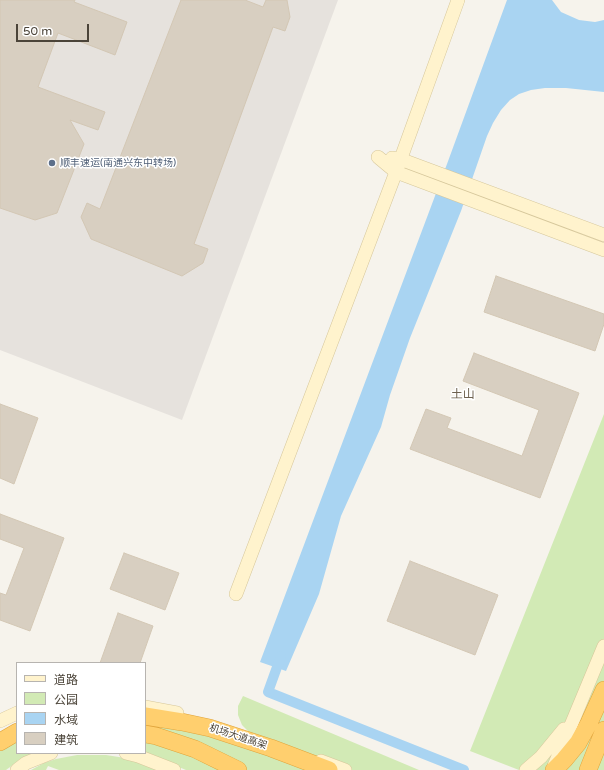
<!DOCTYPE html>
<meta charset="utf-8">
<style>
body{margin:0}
#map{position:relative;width:604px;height:770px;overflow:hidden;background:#f6f3ec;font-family:"Varela Round","Noto Sans SC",sans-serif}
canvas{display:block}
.legend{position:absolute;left:16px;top:662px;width:130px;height:92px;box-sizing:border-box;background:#fff;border:1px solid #b7b4b0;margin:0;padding:5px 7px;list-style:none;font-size:12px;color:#4b4439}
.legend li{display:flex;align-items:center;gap:8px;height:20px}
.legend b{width:20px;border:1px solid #b7b4b0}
.scale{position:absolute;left:16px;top:24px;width:73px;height:18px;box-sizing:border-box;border:2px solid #4b4439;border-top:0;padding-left:5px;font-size:12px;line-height:14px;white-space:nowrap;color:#4b4439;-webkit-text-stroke:3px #fff;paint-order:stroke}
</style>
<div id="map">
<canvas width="604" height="770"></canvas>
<ul class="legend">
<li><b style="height:5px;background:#fff3cd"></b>道路</li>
<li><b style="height:11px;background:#d2eab5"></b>公园</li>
<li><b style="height:11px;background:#a9d4f2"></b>水域</li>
<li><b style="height:11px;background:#d8cfc1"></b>建筑</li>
</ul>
<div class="scale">50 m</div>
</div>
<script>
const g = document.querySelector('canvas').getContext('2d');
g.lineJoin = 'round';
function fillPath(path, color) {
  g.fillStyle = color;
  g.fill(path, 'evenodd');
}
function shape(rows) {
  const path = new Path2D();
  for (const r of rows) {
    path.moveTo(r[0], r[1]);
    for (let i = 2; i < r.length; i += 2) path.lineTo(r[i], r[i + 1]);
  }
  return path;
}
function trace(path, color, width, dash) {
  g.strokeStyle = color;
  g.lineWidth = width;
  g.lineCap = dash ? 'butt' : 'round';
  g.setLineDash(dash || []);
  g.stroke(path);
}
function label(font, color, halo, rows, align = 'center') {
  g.font = font + ' "Varela Round","Noto Sans SC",sans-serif';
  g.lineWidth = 3;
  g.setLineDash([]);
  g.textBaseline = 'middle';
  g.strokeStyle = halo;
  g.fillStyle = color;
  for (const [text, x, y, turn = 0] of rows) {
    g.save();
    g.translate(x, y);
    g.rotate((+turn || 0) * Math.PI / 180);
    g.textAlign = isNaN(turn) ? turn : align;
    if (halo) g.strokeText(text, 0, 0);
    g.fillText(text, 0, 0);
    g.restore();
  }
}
fillPath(shape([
 [0,0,338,0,182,420,0,350]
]), '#e6e2dd');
fillPath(shape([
 [604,414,604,770,519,770,470,751],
 [243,696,419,770,186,770,145,753,145,724,185,729,243,745,248,731,242,725,238,715,238,706],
 [17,738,17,753,35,753,21,759,6,770,0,770,0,745],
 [77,755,106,755,138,760,162,770,59,770,48,766,46,770,31,770,44,763,56,759]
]), '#d2eab5');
fillPath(shape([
 [507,0,552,0,561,12,579,20,595,22,604,20,604,92,566,88,545,88,531,90,519,94,510,100,501,110,493,123,487,136,461,211,410,338,390,395,381,427,341,516,319,594,286,671,260,662,447,164]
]), '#a9d4f2');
trace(shape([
 [281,656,268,692,464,770]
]), '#a9d4f2', 10);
const building = shape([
 [0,0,75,0,74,2,127,22,115,55,58,33,38,87,105,112,98,130,70,120,84,144,57,213,35,220,0,208,0,0],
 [181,0,245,0,263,7,266,0,287,0,290,17,285,31,273,27,194,244,208,249,203,263,182,276,91,239,81,217,87,203,100,209,181,0],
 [496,276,604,314,604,324,595,351,484,312,496,276],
 [474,353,579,393,540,498,410,449,426,409,451,418,447,428,522,456,539,410,463,381,474,353],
 [0,404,38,418,14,484,0,478,0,404],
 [0,514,64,538,30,631,0,620,0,593,6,595,24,548,0,539,0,514],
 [124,553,179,573,165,610,110,589,124,553],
 [410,561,498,595,475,655,387,621,410,561],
 [118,613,153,626,140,663,100,663,118,613]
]);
fillPath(building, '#d8cfc1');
trace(building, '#d3c7b4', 1);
const secondary = shape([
 [378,157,396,172,604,250],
 [392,158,400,159,604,235],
 [236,594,396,172,458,0],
 [145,707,177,713],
 [0,721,17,713],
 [126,753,138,756,174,770],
 [321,761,345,770],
 [554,766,604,646],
 [17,770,26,763,51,753],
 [526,770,541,757,564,729]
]);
const highway = shape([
 [145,716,182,722,210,728,271,748,329,770],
 [145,734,156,736,195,749,238,770],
 [0,742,17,732],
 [554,770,564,760,578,743,589,723,604,690],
 [588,770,604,730]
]);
trace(secondary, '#d6c79b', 14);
trace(highway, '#e0a43c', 18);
trace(secondary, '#fff3cd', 13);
trace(highway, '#ffcf6e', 17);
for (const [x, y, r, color] of [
 [52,163,4,"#5c6f8a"]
]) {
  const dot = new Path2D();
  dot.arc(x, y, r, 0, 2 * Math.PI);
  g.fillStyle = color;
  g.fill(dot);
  trace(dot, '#fff', 1.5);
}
label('10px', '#4e5e75', '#fff', [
 ["顺丰速运(南通兴东中转场)",60,163]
], 'left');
label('10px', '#4b4439', '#fff', [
 ["机场大道高架",238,737,18]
]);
label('12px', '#6e6250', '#fff', [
 ["土山",463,395]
]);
</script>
